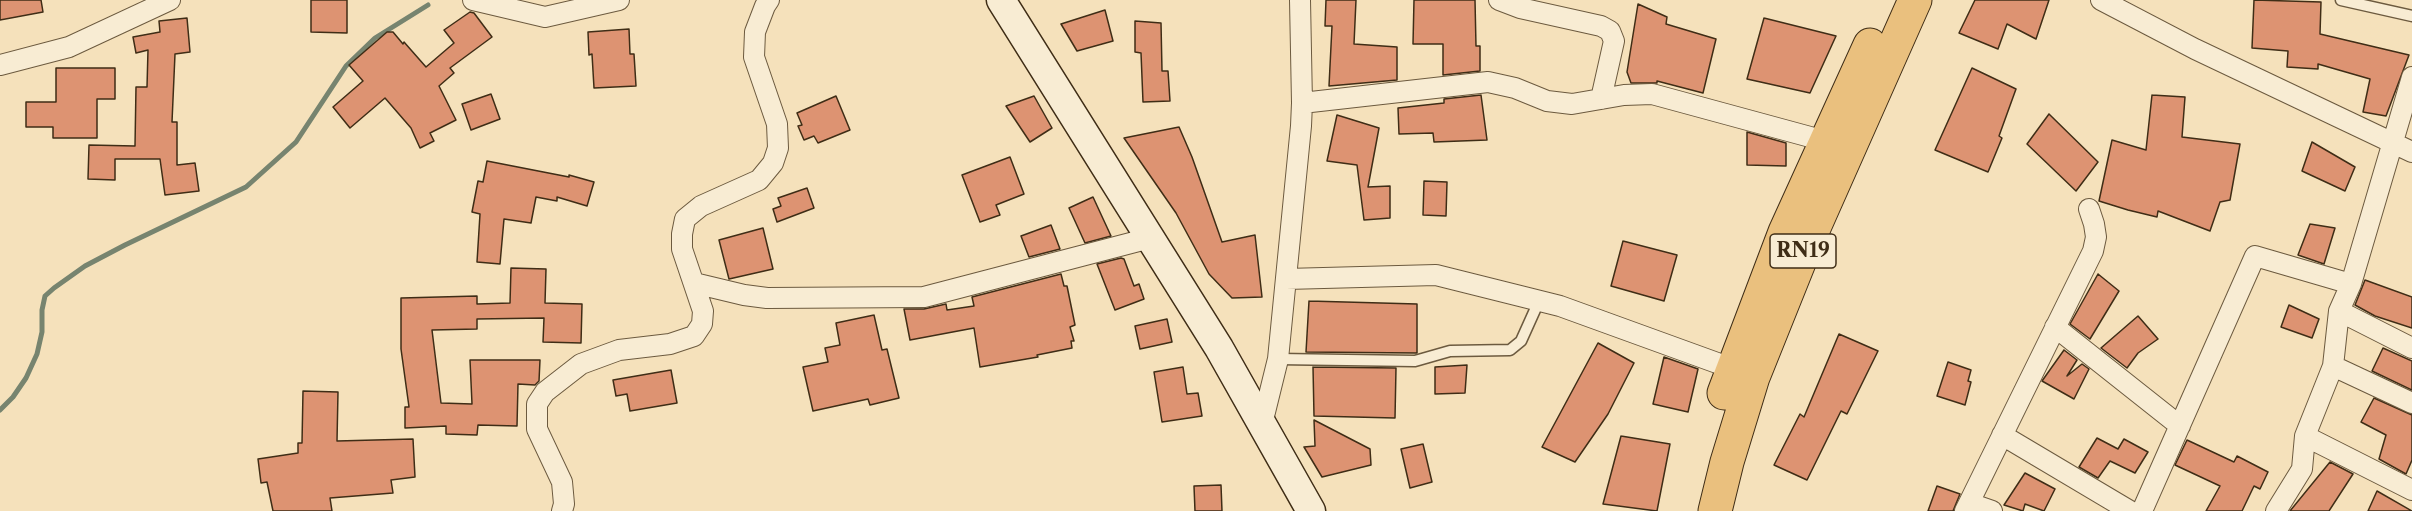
<!DOCTYPE html>
<style>
body{margin:0}
canvas{display:block;background:#f5e1bb}
</style>
<canvas width="2412" height="511"></canvas>
<script>
const g = document.querySelector('canvas').getContext('2d');
g.lineJoin = 'round';
function shape(rows) {
  const path = new Path2D();
  for (const r of rows) {
    path.moveTo(r[0], r[1]);
    for (let i = 2; i < r.length; i += 2) path.lineTo(r[i], r[i + 1]);
  }
  return path;
}
function trace(path, color, width, dash) {
  g.strokeStyle = color;
  g.lineWidth = width;
  g.lineCap = dash ? 'butt' : 'round';
  g.setLineDash(dash || []);
  g.stroke(path);
}
function fillPath(path, color) {
  g.fillStyle = color;
  g.fill(path, 'evenodd');
}
function label(font, color, halo, rows, align = 'center') {
  g.font = font + ' "Libre Caslon Text",serif';
  g.lineWidth = 6;
  g.setLineDash([]);
  g.textBaseline = 'middle';
  g.strokeStyle = halo;
  g.fillStyle = color;
  for (const [text, x, y, turn = 0] of rows) {
    g.save();
    g.translate(x, y);
    g.rotate((+turn || 0) * Math.PI / 180);
    g.textAlign = isNaN(turn) ? turn : align;
    if (halo) g.strokeText(text, 0, 0);
    g.fillText(text, 0, 0);
    g.restore();
  }
}
trace(shape([
 [0,410,13,397,26,378,37,354,42,332,42,310,45,296,54,288,85,266,125,245,246,187,296,142,346,66,375,38,428,5]
]), '#77846f', 5);
const building = shape([
 [0,0,41,0,43,12,0,20,0,0],
 [311,0,347,0,347,33,311,32,311,0],
 [1326,0,1356,0,1354,44,1397,47,1397,80,1329,86,1332,26,1325,26,1326,0],
 [1414,0,1475,0,1476,46,1480,46,1480,71,1443,75,1443,44,1413,44,1414,0],
 [1975,0,2049,0,2036,39,2007,24,1998,49,1959,33,1975,0],
 [2254,0,2321,2,2320,34,2409,55,2386,116,2363,112,2370,79,2318,64,2318,69,2287,67,2288,51,2252,48,2254,0],
 [1638,4,1667,17,1666,24,1716,39,1703,93,1657,81,1657,83,1631,83,1627,72,1638,4],
 [1105,10,1113,41,1077,51,1061,24,1105,10],
 [470,12,474,13,492,37,450,68,454,73,439,86,456,120,430,133,434,141,420,148,411,128,385,98,350,128,333,107,363,81,349,65,387,32,393,32,403,44,404,42,426,67,454,43,444,30,470,12],
 [187,18,190,52,175,54,172,122,177,122,177,165,195,163,199,191,165,195,160,159,115,159,115,180,88,179,89,145,135,146,136,87,147,87,148,50,136,53,133,37,160,32,159,21,187,18],
 [1764,18,1836,36,1810,93,1747,79,1764,18],
 [1135,21,1161,23,1162,71,1168,71,1170,101,1143,102,1141,53,1135,52,1135,21],
 [629,29,630,54,634,54,636,86,594,88,592,54,589,55,588,32,629,29],
 [56,68,115,68,115,99,97,99,97,138,53,138,53,127,26,127,26,102,56,102,56,68],
 [1972,68,2016,89,1999,136,2002,138,1988,172,1935,150,1972,68],
 [491,94,500,119,471,130,462,104,491,94],
 [1481,95,1487,140,1434,142,1433,133,1399,134,1398,108,1444,103,1444,99,1481,95],
 [2152,95,2185,97,2182,137,2240,144,2230,200,2220,202,2210,231,2158,211,2157,217,2128,210,2099,201,2112,140,2146,150,2152,95],
 [836,96,850,130,818,143,814,136,804,140,798,126,802,125,797,113,836,96],
 [1034,96,1052,128,1030,142,1006,106,1034,96],
 [2049,114,2098,162,2076,191,2027,144,2049,114],
 [1337,115,1379,128,1368,187,1390,186,1390,218,1364,220,1357,165,1327,161,1337,115],
 [1179,127,1192,157,1222,242,1255,235,1262,297,1232,298,1209,274,1176,213,1124,138,1179,127],
 [1747,132,1786,143,1786,166,1747,165,1747,132],
 [2312,142,2355,167,2345,191,2302,171,2312,142],
 [1010,157,1024,194,996,205,1000,215,980,222,962,175,1010,157],
 [487,161,569,177,569,175,594,182,587,206,557,197,557,201,536,197,531,223,504,219,500,264,477,262,480,214,472,212,478,181,483,182,487,161],
 [1424,181,1447,182,1446,216,1423,215,1424,181],
 [807,188,814,208,777,222,773,209,781,206,778,198,807,188],
 [1093,197,1111,236,1085,243,1069,208,1093,197],
 [2310,224,2335,228,2324,264,2298,255,2310,224],
 [1051,225,1060,249,1029,257,1021,236,1051,225],
 [763,228,773,269,729,279,719,240,763,228],
 [1623,241,1677,255,1664,301,1611,286,1623,241],
 [1121,258,1124,259,1134,286,1139,284,1144,299,1115,310,1097,264,1121,258],
 [511,268,546,269,545,303,582,304,581,343,543,342,544,318,477,319,477,329,432,330,441,403,472,404,470,360,540,360,539,381,535,385,518,384,517,426,478,425,477,435,446,434,446,426,405,428,405,407,409,407,401,349,401,298,477,296,477,304,510,303,511,268],
 [1061,274,1064,286,1067,286,1075,325,1070,327,1074,341,1071,341,1072,348,1037,355,1038,357,980,367,974,328,910,340,904,309,924,309,946,304,947,310,974,306,972,297,1061,274],
 [2098,274,2119,291,2090,339,2070,324,2098,274],
 [2365,280,2412,297,2412,328,2375,316,2355,305,2365,280],
 [1309,301,1417,304,1417,353,1306,352,1309,301],
 [2289,305,2319,319,2312,338,2281,327,2289,305],
 [874,315,882,350,887,349,899,398,870,405,868,399,813,411,803,367,828,362,825,348,840,345,836,323,874,315],
 [2138,316,2158,339,2138,353,2127,368,2101,348,2138,316],
 [1167,319,1172,342,1140,349,1135,326,1167,319],
 [1839,334,1878,351,1847,414,1841,411,1807,480,1774,465,1800,414,1804,417,1839,334],
 [1598,343,1634,363,1608,414,1575,462,1542,447,1598,343],
 [2383,348,2412,361,2412,390,2372,371,2383,348],
 [2064,350,2077,360,2067,376,2082,364,2089,369,2074,399,2042,381,2064,350],
 [1664,357,1698,369,1688,412,1653,404,1664,357],
 [1948,362,1971,370,1968,381,1971,382,1965,405,1937,396,1948,362],
 [1467,365,1465,393,1435,394,1435,367,1467,365],
 [1183,367,1187,394,1198,393,1202,416,1162,422,1154,372,1183,367],
 [1313,367,1396,368,1395,418,1314,416,1313,367],
 [671,370,677,403,630,411,627,394,616,396,613,380,671,370],
 [303,391,338,392,337,441,413,439,415,477,391,480,393,493,330,498,332,511,273,511,267,482,261,483,258,459,298,453,298,443,302,443,303,391],
 [2374,398,2412,415,2412,460,2406,474,2379,459,2386,435,2361,422,2374,398],
 [1314,420,1370,449,1371,465,1322,477,1304,447,1315,446,1314,420],
 [1621,436,1670,444,1657,511,1603,504,1621,436],
 [2097,438,2118,449,2124,439,2148,452,2135,473,2110,461,2098,478,2079,467,2097,438],
 [2187,440,2234,462,2237,456,2268,472,2260,489,2254,486,2242,511,2206,511,2220,486,2175,465,2187,440],
 [1423,444,1432,482,1410,488,1401,449,1423,444],
 [2330,462,2353,474,2329,511,2290,511,2330,462],
 [2025,473,2055,489,2044,511,2025,504,2023,511,2004,505,2025,473],
 [1221,485,1222,511,1195,511,1194,486,1221,485],
 [1937,486,1960,494,1953,511,1928,511,1937,486],
 [2377,491,2412,511,2368,511,2377,491]
]);
fillPath(building, '#dd9372');
trace(building, '#3f2d16', 1.5);
const lane = shape([
 [2341,0,2412,16],
 [1278,359,1415,361,1450,351,1510,350,1521,341,1539,301]
]);
const street = shape([
 [473,0,545,17,619,0],
 [1499,0,1520,8,1601,26,1610,31,1614,41,1601,99],
 [2101,0,2195,49,2412,152],
 [0,65,69,47,170,0],
 [1302,103,1488,82,1515,88,1547,101,1572,104,1624,95,1652,94,1836,144],
 [1286,279,1436,275,1560,306,1742,372],
 [694,283,744,295,767,298,924,297,1150,238],
 [2339,311,2412,348],
 [2055,327,2180,426],
 [2333,366,2412,403],
 [1262,424,1278,359,1301,126,1302,103,1300,0],
 [2002,435,2130,511],
 [2305,436,2412,490],
 [1969,503,1992,511],
 [562,511,564,504,562,482,537,429,537,404,545,392,581,364,619,350,670,344,694,336,702,324,703,311,682,249,682,234,685,219,701,206,759,180,773,163,778,148,777,124,754,57,755,32,765,6,769,0],
 [1965,511,2093,251,2096,237,2094,224,2089,209],
 [2142,511,2255,256,2351,284],
 [2276,511,2302,469,2305,436,2333,366,2339,311,2351,284,2412,77]
]);
const secondary = shape([
 [1001,0,1219,348,1311,511]
]);
const highway = shape([
 [1724,393,1785,232,1870,45],
 [1715,511,1727,462,1753,377,1804,250,1915,0]
]);
trace(lane, '#6c5a3f', 13);
trace(street, '#6c5a3f', 22);
trace(secondary, '#3f2d16', 31);
trace(highway, '#3f2d16', 35);
trace(lane, '#f8ecd3', 10);
trace(street, '#f8ecd3', 20);
trace(secondary, '#f8ecd3', 28);
trace(highway, '#eac07e', 33);
for (const [x, y, w] of [
 [1803,251,66]
]) {
  const box = new Path2D();
  box.roundRect(x - w / 2, y - 17, w, 34, 4.5);
  g.fillStyle = '#f8ecd3';
  g.fill(box);
  trace(box, '#3f2d16', 1.5);
}
label('bold 20px', '#3f2d16', null, [
 ["RN19",1803,251]
]);
</script>
